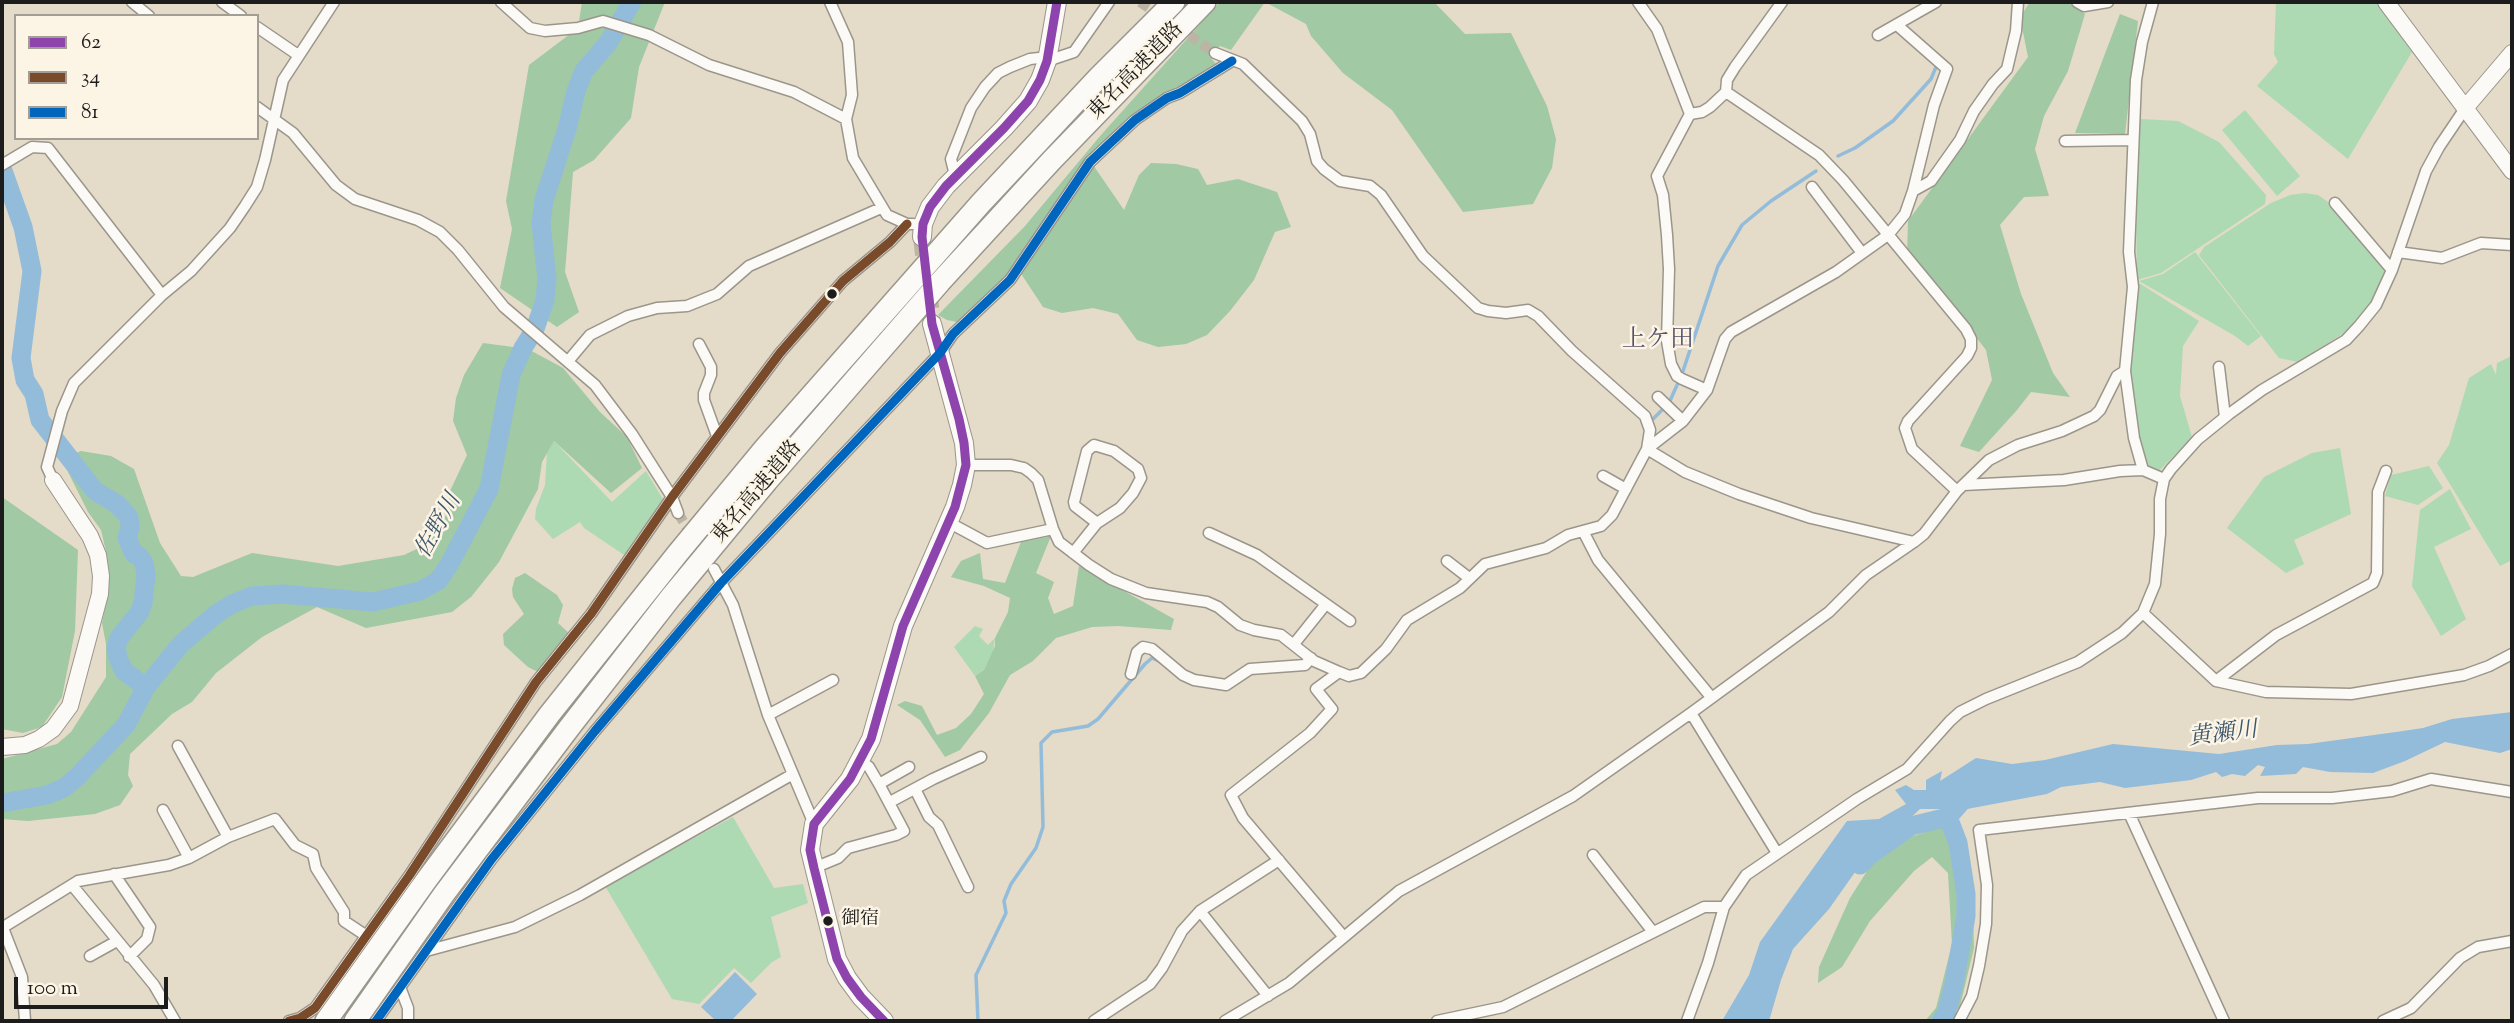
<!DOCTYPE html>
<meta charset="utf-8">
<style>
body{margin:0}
#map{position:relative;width:2514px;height:1023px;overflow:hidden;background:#e4dbc8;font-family:"Sorts Mill Goudy",serif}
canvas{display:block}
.frame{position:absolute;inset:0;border:4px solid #1c1c1c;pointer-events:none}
.legend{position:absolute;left:14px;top:14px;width:245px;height:126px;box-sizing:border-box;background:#fcf5e5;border:2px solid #a29e95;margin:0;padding:9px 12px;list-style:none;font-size:21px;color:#1c1c1c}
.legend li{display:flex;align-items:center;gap:14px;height:35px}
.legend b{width:35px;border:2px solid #a29e95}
.scale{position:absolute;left:14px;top:977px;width:154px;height:32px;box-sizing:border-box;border:4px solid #1c1c1c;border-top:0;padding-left:9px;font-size:21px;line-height:24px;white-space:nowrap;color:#1c1c1c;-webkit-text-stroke:5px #fcf5e5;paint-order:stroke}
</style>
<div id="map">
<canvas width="2514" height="1023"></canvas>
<div class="frame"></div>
<ul class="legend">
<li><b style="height:9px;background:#8e44ad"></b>62</li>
<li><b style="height:9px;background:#7a4b2a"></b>34</li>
<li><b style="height:9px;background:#0065bd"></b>81</li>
</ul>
<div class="scale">100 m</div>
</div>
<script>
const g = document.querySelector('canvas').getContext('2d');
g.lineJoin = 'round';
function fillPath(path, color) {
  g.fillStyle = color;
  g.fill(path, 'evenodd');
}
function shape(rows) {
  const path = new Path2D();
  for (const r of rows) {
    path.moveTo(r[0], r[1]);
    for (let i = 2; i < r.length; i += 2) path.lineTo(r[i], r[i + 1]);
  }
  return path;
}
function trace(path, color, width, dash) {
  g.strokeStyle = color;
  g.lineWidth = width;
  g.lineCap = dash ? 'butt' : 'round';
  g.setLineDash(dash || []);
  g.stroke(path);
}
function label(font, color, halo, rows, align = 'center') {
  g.font = font + ' "Sorts Mill Goudy","Noto Serif JP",serif';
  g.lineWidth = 5;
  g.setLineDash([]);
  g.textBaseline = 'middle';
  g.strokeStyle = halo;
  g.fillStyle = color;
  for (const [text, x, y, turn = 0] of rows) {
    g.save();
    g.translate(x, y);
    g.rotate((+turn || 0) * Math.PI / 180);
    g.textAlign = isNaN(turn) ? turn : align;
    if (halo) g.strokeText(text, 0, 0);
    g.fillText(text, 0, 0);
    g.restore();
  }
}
fillPath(shape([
 [2276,2,2376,2,2412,52,2348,159,2257,86,2278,62,2274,54],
 [2245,110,2300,176,2277,196,2222,130],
 [2141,119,2178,121,2219,142,2266,195,2265,204,2161,273,2137,280,2135,144],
 [2305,193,2318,195,2328,202,2386,270,2371,303,2350,329,2298,362,2279,358,2199,255,2204,247,2271,203,2290,195],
 [2195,252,2261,336,2248,346,2235,336,2139,281,2163,274],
 [2139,283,2199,321,2183,346,2180,396,2192,437,2159,471,2150,469,2137,439,2128,374],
 [2512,356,2512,560,2500,566,2437,463,2449,445,2469,378,2491,364,2496,375,2497,363],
 [554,441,612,502,646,471,664,501,630,559,584,528,580,522,553,539,535,519,536,509,545,485,547,452],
 [2340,448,2351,514,2294,540,2304,564,2286,573,2227,528,2264,477,2312,453],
 [2429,466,2443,488,2418,505,2385,496,2391,475],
 [2450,489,2471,529,2434,547,2466,619,2441,636,2412,586,2420,510],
 [975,626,983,629,979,636,988,645,995,638,993,651,984,670,975,676,954,647],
 [733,817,774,888,803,884,808,903,771,917,781,957,772,962,751,983,734,968,699,1004,672,999,605,886]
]), '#addab2');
fillPath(shape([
 [582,2,665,2,639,67,631,118,594,160,573,172,565,272,579,312,557,327,500,288,512,229,506,201,529,65,578,28],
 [1220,2,1434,2,1465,34,1511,33,1547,106,1556,139,1552,168,1533,204,1463,212,1392,110,1343,73,1311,36,1306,24,1265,2,1231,50,1220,46,1209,56,1216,64,1089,159,1124,210,1139,175,1151,163,1176,164,1198,169,1207,185,1238,179,1277,192,1291,227,1275,232,1254,280,1230,311,1207,335,1186,344,1158,347,1137,340,1118,314,1093,308,1062,313,1043,307,1016,266,962,323,947,320,938,315,1025,226,1101,135],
 [2030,2,2067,2,2085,14,2068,71,2044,116,2035,149,2049,196,2024,197,2000,225,2021,294,2053,373,2070,397,2031,392,2017,410,1979,452,1960,446,1992,380,1986,350,1947,300,1907,255,1908,221,2028,57,2020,17],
 [2120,14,2138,21,2125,134,2075,133],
 [483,343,528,349,563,368,600,412,627,437,642,468,611,493,554,441,542,462,538,489,499,562,471,597,452,612,366,628,317,607,262,637,216,673,192,702,172,714,130,754,128,775,133,786,120,805,95,814,28,821,2,819,2,759,57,744,71,732,106,677,106,644,102,623,107,597,106,551,101,530,88,512,68,472,68,456,81,451,111,456,134,469,160,543,181,576,193,577,252,553,338,566,404,555,423,546,447,514,450,491,467,455,453,421,456,398,464,375],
 [2,497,78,550,75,631,62,697,42,727,23,733,2,729],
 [1051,536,1036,573,1054,582,1048,598,1054,614,1073,606,1079,566,1174,619,1171,630,1118,626,1092,627,1056,638,1033,661,1010,675,989,713,960,750,945,757,920,720,897,705,905,701,922,706,937,735,956,728,971,714,984,694,975,676,984,670,995,646,995,638,1008,612,1010,598,984,586,951,577,961,561,980,553,983,579,1005,583,1021,542],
 [525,573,557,595,563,605,558,623,572,636,540,673,528,667,504,645,503,634,524,614,513,597,512,589,515,578],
 [1944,826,1956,833,1964,852,1973,911,1974,948,1960,1006,1948,1021,1925,1021,1936,1008,1952,944,1948,873,1932,857,1914,871,1870,921,1842,967,1818,983,1819,967,1850,898,1869,868,1898,841]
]), '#a0c9a4');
fillPath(shape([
 [2512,712,2512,749,2500,753,2445,742,2405,761,2373,773,2330,772,2303,767,2296,774,2260,776,2265,767,2258,765,2245,776,2232,774,2222,777,2216,772,2191,780,2125,788,2100,782,2061,787,2047,794,1967,809,1920,809,1860,865,1829,909,1793,949,1781,980,1769,1021,1722,1021,1749,975,1760,942,1847,821,1879,819,1906,804,1895,790,1906,785,1914,790,1926,790,1926,780,1942,771,1940,781,1976,758,2012,764,2045,760,2113,744,2219,754,2277,745,2308,744,2396,732,2423,728,2452,719],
 [735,972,757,994,731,1021,716,1021,701,1007]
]), '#93bcdb');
trace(shape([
 [1838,156,1855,148,1893,121,1931,79,1936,67],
 [1653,419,1669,403,1682,374,1718,266,1742,225,1771,201,1816,171],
 [978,1021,976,975,1006,913,1004,901,1011,884,1036,848,1043,827,1041,743,1052,732,1088,726,1098,719,1145,664,1152,658,1159,661]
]), '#93bcdb', 3.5);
trace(shape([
 [2,168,23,227,32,271,21,358,25,380,34,394,40,420,95,491,117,504,129,517,130,528,127,538,134,554,139,556,144,563,146,575,143,603,139,613,119,638,116,647,118,658,124,671,146,687],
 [2,803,47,795,64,788,77,777,126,725,146,687,181,644,216,614,232,604,252,596,282,594,373,602,420,591,438,581,449,565,489,489,511,375,523,348,535,329,545,300,547,279,541,223,544,200,567,129,576,91,584,71,608,43,632,2],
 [1860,865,1870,855,1911,826,1948,817,1964,799,1975,797],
 [1941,1021,1946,1014,1954,984,1966,916,1966,894,1958,843,1948,817]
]), '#93bcdb', 19);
trace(shape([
 [1140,2,1161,16],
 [1177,27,1215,53],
 [678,513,706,558]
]), '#bcb5a6', 10, [10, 5]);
trace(shape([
 [922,237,932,324]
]), '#bcb5a6', 18, [18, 9]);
const street = shape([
 [132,2,149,16],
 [222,2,241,16],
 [501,2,530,28,545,31,578,28,603,21,649,35,709,65,794,92,846,119],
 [830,2,848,42,852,95,846,119,853,158,887,215,907,224,913,224],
 [1638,2,1657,29,1690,114],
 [2077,2,2084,6,2108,2],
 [1897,25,1947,69,1934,105,1913,191],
 [257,27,298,55],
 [1878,35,1936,2],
 [1215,53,1243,64,1302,121,1310,134,1317,161,1324,169,1340,181,1370,186,1381,195,1423,256,1478,308,1488,311,1506,313,1528,310,1538,316,1572,351,1645,416,1650,430,1647,449,1685,472,1739,494,1811,518,1914,542],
 [1047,61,1074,52,1109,2],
 [1726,92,1727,80,1735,67,1782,2],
 [257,107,293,133,336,185,355,199,418,220,440,232,458,250,504,307,595,385,632,434,672,497,678,513],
 [2065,141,2133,140],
 [2,165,32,147,48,148,162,295],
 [955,175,951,159,971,108,985,87,998,73,1010,67,1030,59,1048,57],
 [1812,187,1862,253],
 [2335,203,2392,270],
 [2398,252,2442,258,2481,243,2512,245],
 [699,344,711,367,711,375,704,393,704,400,717,436],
 [569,360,590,335,628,316,657,308,687,306,717,294,749,266,881,208],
 [2219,367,2225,417],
 [1707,390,1682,379,1677,376,1671,364,1667,341,1669,269,1667,235,1663,195,1657,176,1690,114,1702,112,1710,107,1726,92,1819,155,1843,180,1966,329,1971,339,1971,348,1967,356,1908,421,1905,428,1912,449,1957,491],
 [1658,397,1683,421],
 [966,465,1011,465,1024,468,1031,473,1038,480,1053,529,1059,542,1089,565,1111,579,1146,593,1207,602,1218,607,1240,625,1254,630,1281,635,1314,661,1339,672,1349,676,1361,673,1386,649,1407,620,1460,588,1485,564,1546,548,1568,535,1601,526,1612,515,1647,449,1683,421,1707,390,1725,339,1731,332,1836,272,1888,235,1905,214,1913,191,1931,181,1960,140,1974,111,1993,84,2007,69,2016,31,2018,2],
 [2143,470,2134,438,2125,371,2133,287,2129,252,2136,80,2142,42,2153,2],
 [1603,476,1626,489],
 [53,480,47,467,62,411,74,383,162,295,191,271,230,228,245,206,257,187,265,160,283,80,334,2],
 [1963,485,2064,480,2120,471,2143,470,2164,479],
 [948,522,987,543,1053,529],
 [1583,531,1598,560,1711,697],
 [1209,533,1257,555,1350,621],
 [1073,553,1097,523,1120,508,1133,493,1141,478,1138,469,1114,451,1094,445,1087,451,1074,502,1075,506,1097,523],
 [1447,561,1469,578],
 [714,569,733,605,768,715,814,824],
 [2143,613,2216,681,2266,692,2351,694,2464,675,2489,666,2512,654],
 [1294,644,1326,604],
 [1339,672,1316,689,1332,709,1310,733,1231,795,1243,818,1343,936],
 [1131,674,1137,652,1143,647,1152,649,1183,675,1194,680,1226,685,1250,669,1305,665,1311,658],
 [2216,681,2276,635,2373,583,2377,573,2378,492,2386,471],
 [1691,713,1777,853],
 [768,715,833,680],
 [178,746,228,837],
 [879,784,909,767],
 [915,789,929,817,938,825,968,887],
 [890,802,933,779,981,757],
 [163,810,189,858],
 [2129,813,2224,1021],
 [1593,855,1653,932],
 [814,868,838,858,848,848,896,835,904,831,879,784,869,767,861,761],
 [114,874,150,927,147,939,129,957],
 [72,885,154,985,175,1021],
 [1200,911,1268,996],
 [2,928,78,881,169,865,189,858,228,837,275,819,295,845,313,854,316,868,344,912,344,921,365,935],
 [3,928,22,977,25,1021],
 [426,951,515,927,580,895,793,774],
 [90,956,117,941],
 [400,987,408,1008,408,1021],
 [289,1021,300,1018,315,1008,409,876,536,682,591,614,672,497,780,353,843,281,890,242,907,224],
 [376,1021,491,860,595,731,721,583,940,353,953,334,1010,280,1090,162,1135,120,1167,98,1180,93,1232,61],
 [1094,1021,1150,984,1162,968,1182,931,1200,911,1279,860],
 [1225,1021,1289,983,1399,891,1573,796,1691,713,1829,612,1866,575,1914,542,1924,534,1957,491,1989,460,2018,445,2062,431,2094,416,2100,410,2117,376,2125,371],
 [1437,1021,1503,1007,1704,907,1724,907],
 [1687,1021,1708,963,1724,907,1746,875,1857,799,1907,769,1950,721,1960,712,1986,699,2078,662,2122,633,2143,613,2155,584,2160,534,2160,499,2164,479,2171,469,2198,439,2229,414,2262,390,2346,340,2359,326,2376,305,2392,270,2426,171,2439,147,2466,107],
 [1959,1021,1972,996,1979,966,1986,924,1987,885,1979,830,2258,798,2332,798,2392,791,2431,779,2512,792],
 [2383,1021,2411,1008,2460,958,2478,947,2512,941]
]);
const secondary = shape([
 [2386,2,2512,171],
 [2466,107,2512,53],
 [2,747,25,745,39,739,53,729,70,706,100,594,101,576,98,555,90,536,53,480]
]);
const primary = shape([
 [922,237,923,224,930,207,946,186,1004,128,1028,101,1040,80,1047,61,1057,2],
 [884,1021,861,997,847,978,837,959,810,850,814,824,850,779,871,739,903,626,955,507,962,485,966,465,964,443,932,324]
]);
const highway = shape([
 [326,1021,425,882,549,715,678,553,765,448,981,203,1099,77,1174,2],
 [355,1021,444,894,569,728,671,597,767,481,940,282,1052,160,1205,2]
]);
trace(street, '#9b968c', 13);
trace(secondary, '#9b968c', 18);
trace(primary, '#9b968c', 20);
trace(highway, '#9b968c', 24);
trace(street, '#fbfaf7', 10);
trace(secondary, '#fbfaf7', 16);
trace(primary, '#fbfaf7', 18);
trace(highway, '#fbfaf7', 21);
trace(shape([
 [884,1021,861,997,847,978,837,959,814,868,810,850,814,824,850,779,871,739,903,626,955,507,966,465,964,443,959,419,932,324,922,237,923,224,930,207,946,186,1004,128,1028,101,1040,80,1047,61,1057,2]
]), '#8e44ad', 9);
trace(shape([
 [289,1021,300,1018,315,1008,409,876,536,682,591,614,672,497,780,353,843,281,890,242,907,224]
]), '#7a4b2a', 9);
trace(shape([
 [376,1021,491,860,595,731,721,583,940,353,953,334,1010,280,1090,162,1135,120,1167,98,1180,93,1232,61]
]), '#0065bd', 9);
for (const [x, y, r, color] of [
 [832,294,6,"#1c1c1c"],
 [828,921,6,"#1c1c1c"]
]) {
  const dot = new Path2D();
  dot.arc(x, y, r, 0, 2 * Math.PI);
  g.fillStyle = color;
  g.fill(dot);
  trace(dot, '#fcf5e5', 2.5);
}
label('19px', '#1c1c1c', '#fcf5e5', [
 ["御宿",841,921]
], 'left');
label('21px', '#1c1c1c', '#fcf5e5', [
 ["東名高速道路",1137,72,-46],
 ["東名高速道路",758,493,-50]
]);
label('italic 23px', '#3e576c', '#fcf5e5', [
 ["佐野川",440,527,-61],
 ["黄瀬川",2223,736,-7]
]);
label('24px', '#565168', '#fcf5e5', [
 ["上ケ田",1658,342]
]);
</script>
